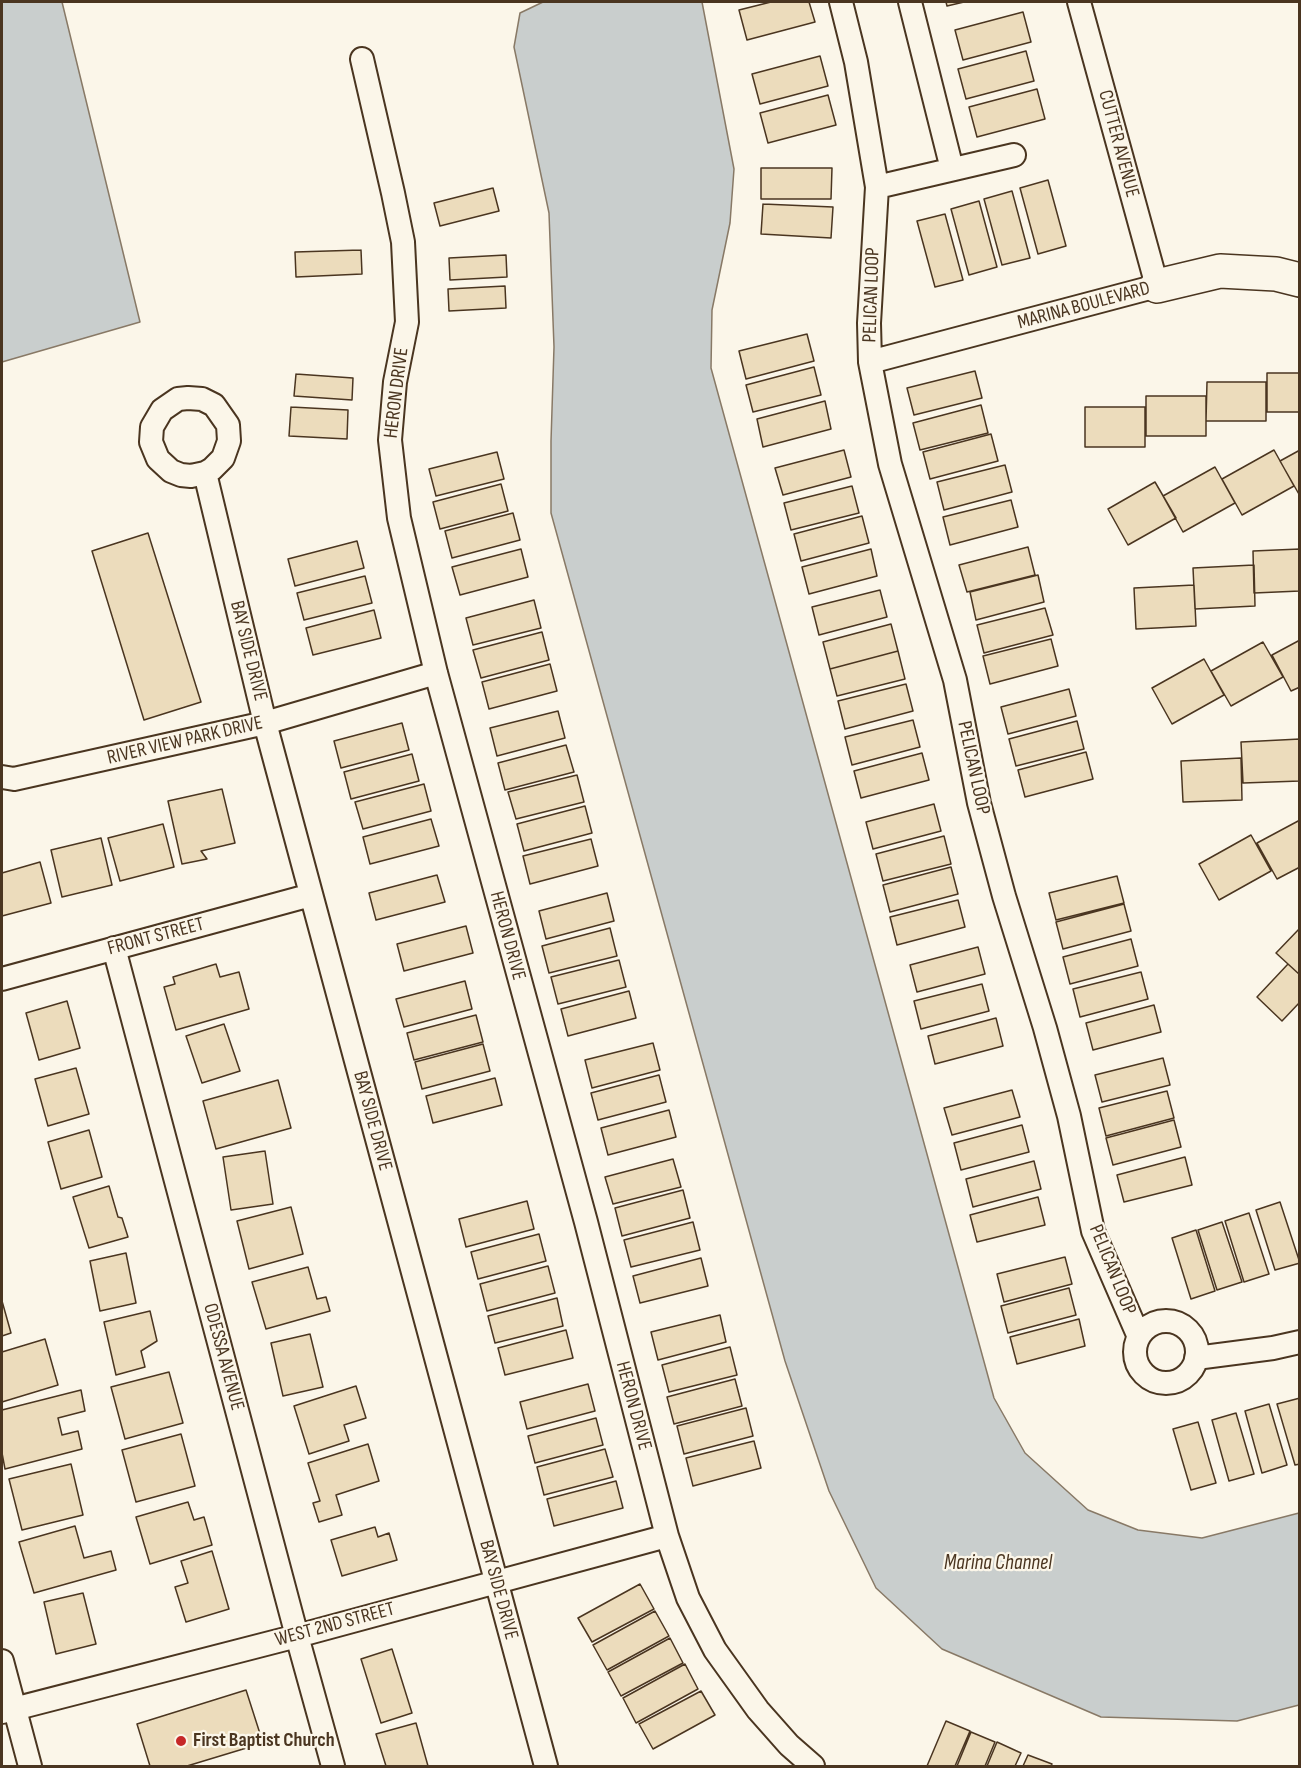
<!DOCTYPE html>
<style>
body{margin:0}
#map{position:relative;width:1301px;height:1768px;overflow:hidden;background:#fbf6e9;font-family:"Sofia Sans Condensed",sans-serif}
canvas{display:block}
.frame{position:absolute;inset:0;border:3px solid #4a3520;pointer-events:none}
</style>
<div id="map">
<canvas width="1301" height="1768"></canvas>
<div class="frame"></div>
</div>
<script>
const g = document.querySelector('canvas').getContext('2d');
g.lineJoin = 'round';
function fillPath(path, color) {
  g.fillStyle = color;
  g.fill(path, 'evenodd');
}
function shape(rows) {
  const path = new Path2D();
  for (const r of rows) {
    if (r.length === 3) {
      path.moveTo(r[0] + r[2], r[1]);
      path.arc(r[0], r[1], r[2], 0, 2 * Math.PI);
      continue;
    }
    path.moveTo(r[0], r[1]);
    for (let i = 2; i < r.length; i += 2) path.lineTo(r[i], r[i + 1]);
  }
  return path;
}
function trace(path, color, width, dash) {
  g.strokeStyle = color;
  g.lineWidth = width;
  g.lineCap = dash ? 'butt' : 'round';
  g.setLineDash(dash || []);
  g.stroke(path);
}
function label(font, color, halo, rows, align = 'center') {
  g.font = font + ' "Sofia Sans Condensed",sans-serif';
  g.lineWidth = 4.5;
  g.setLineDash([]);
  g.textBaseline = 'middle';
  g.strokeStyle = halo;
  g.fillStyle = color;
  for (const [text, x, y, turn = 0] of rows) {
    g.save();
    g.translate(x, y);
    g.rotate((+turn || 0) * Math.PI / 180);
    g.textAlign = isNaN(turn) ? turn : align;
    if (halo) g.strokeText(text, 0, 0);
    g.fillText(text, 0, 0);
    g.restore();
  }
}
const water = shape([
 [2,2,62,2,140,322,2,362,2,2],
 [543,2,702,2,734,169,730,223,712,310,711,368,994,1398,1025,1453,1088,1510,1138,1530,1202,1538,1299,1513,1299,1705,1237,1721,1101,1717,942,1649,876,1588,829,1491,785,1361,551,513,551,441,554,347,549,213,514,47,520,13,543,2]
]);
fillPath(water, '#c9cecd');
trace(water, '#887966', 1.5);
const building = shape([
 [771,2,809,2,815,22,747,40,739,10,771,2],
 [946,2,964,2,947,6,946,2],
 [1023,12,1031,42,963,60,955,30,1023,12],
 [1026,51,1034,81,966,99,958,69,1026,51],
 [820,56,828,86,760,104,752,74,820,56],
 [1037,89,1045,119,977,137,969,107,1037,89],
 [828,95,836,125,768,143,760,113,828,95],
 [761,168,832,168,831,199,761,199,761,168],
 [1048,180,1066,246,1038,254,1020,188,1048,180],
 [493,188,499,211,440,226,434,203,493,188],
 [1012,191,1030,258,1002,265,984,199,1012,191],
 [979,201,997,267,969,275,951,209,979,201],
 [763,204,833,207,831,238,761,234,763,204],
 [945,214,963,280,935,287,917,221,945,214],
 [361,250,362,274,296,277,295,252,361,250],
 [506,255,507,277,450,280,449,258,506,255],
 [505,286,506,308,449,311,448,289,505,286],
 [807,334,814,361,746,379,739,351,807,334],
 [814,367,821,395,753,412,746,385,814,367],
 [975,371,982,398,914,415,907,388,975,371],
 [1267,373,1300,373,1300,412,1267,412,1267,373],
 [296,374,353,378,352,400,294,396,296,374],
 [1207,382,1266,382,1266,421,1206,421,1207,382],
 [1146,396,1206,396,1206,436,1146,436,1146,396],
 [825,401,831,429,763,447,757,419,825,401],
 [981,405,988,433,920,450,913,423,981,405],
 [291,407,348,410,347,439,289,436,291,407],
 [1085,407,1145,407,1145,447,1085,447,1085,407],
 [991,434,998,461,930,479,923,452,991,434],
 [844,450,851,477,783,495,775,468,844,450],
 [1274,450,1294,486,1242,515,1222,479,1274,450],
 [1300,450,1300,496,1280,461,1300,450],
 [497,452,504,479,436,496,429,469,497,452],
 [1005,465,1012,492,944,510,937,482,1005,465],
 [1215,467,1235,503,1183,532,1163,496,1215,467],
 [1155,482,1176,518,1128,545,1108,509,1155,482],
 [501,484,508,511,440,529,433,502,501,484],
 [852,486,859,513,791,530,784,503,852,486],
 [1011,500,1018,527,950,545,943,517,1011,500],
 [513,513,520,540,452,558,445,531,513,513],
 [862,516,869,543,801,561,794,534,862,516],
 [148,533,201,702,144,720,92,551,148,533],
 [357,541,364,568,295,586,288,559,357,541],
 [1028,547,1035,575,967,592,959,565,1028,547],
 [521,549,528,577,460,595,452,567,521,549],
 [871,549,877,576,809,594,802,567,871,549],
 [1300,549,1300,591,1254,593,1253,551,1300,549],
 [1254,565,1255,606,1195,609,1193,568,1254,565],
 [1038,575,1044,602,976,620,970,592,1038,575],
 [365,576,372,603,304,620,297,593,365,576],
 [1194,585,1196,626,1136,629,1134,588,1194,585],
 [880,590,887,617,819,635,812,607,880,590],
 [534,600,541,628,473,645,466,618,534,600],
 [1045,608,1053,635,984,653,977,625,1045,608],
 [374,610,381,638,313,655,306,628,374,610],
 [891,624,898,651,830,669,823,642,891,624],
 [542,632,549,660,481,678,473,650,542,632],
 [1051,639,1058,666,990,684,983,656,1051,639],
 [1300,640,1300,687,1291,691,1272,655,1300,640],
 [1263,642,1283,677,1231,706,1211,671,1263,642],
 [898,651,905,679,837,696,830,669,898,651],
 [1204,659,1224,695,1172,724,1152,688,1204,659],
 [550,664,557,691,489,709,482,682,550,664],
 [906,684,913,711,845,729,838,701,906,684],
 [1069,689,1076,716,1008,734,1001,707,1069,689],
 [558,711,565,738,497,756,490,728,558,711],
 [913,720,920,747,852,765,845,737,913,720],
 [1077,721,1084,749,1016,766,1009,739,1077,721],
 [402,723,409,750,341,768,334,741,402,723],
 [1300,739,1300,781,1243,783,1241,742,1300,739],
 [566,745,574,772,505,790,498,763,566,745],
 [1086,752,1093,779,1025,797,1018,770,1086,752],
 [922,753,929,780,861,798,854,771,922,753],
 [412,754,419,781,351,799,344,772,412,754],
 [1241,758,1242,800,1183,802,1181,761,1241,758],
 [577,775,584,802,516,819,508,792,577,775],
 [424,784,431,811,363,829,355,802,424,784],
 [222,789,235,843,201,851,207,859,182,864,168,801,222,789],
 [934,804,941,831,873,849,866,822,934,804],
 [585,806,592,833,524,851,517,824,585,806],
 [431,819,439,846,370,864,363,837,431,819],
 [1300,820,1300,867,1277,879,1257,843,1300,820],
 [163,824,174,867,120,881,108,838,163,824],
 [1251,835,1271,871,1219,900,1199,864,1251,835],
 [944,836,951,864,883,881,876,854,944,836],
 [101,838,112,885,62,897,51,850,101,838],
 [591,839,598,866,530,884,523,856,591,839],
 [40,862,51,903,2,916,2,873,40,862],
 [951,867,958,894,890,912,883,885,951,867],
 [437,875,445,902,376,920,369,893,437,875],
 [1117,876,1124,903,1056,920,1049,893,1117,876],
 [607,893,614,921,546,939,539,911,607,893],
 [958,900,965,927,897,945,890,917,958,900],
 [1124,904,1131,931,1063,949,1056,922,1124,904],
 [466,926,473,953,404,971,397,944,466,926],
 [610,928,617,956,549,973,542,946,610,928],
 [1300,928,1300,975,1276,953,1300,928],
 [1131,939,1138,966,1070,984,1063,957,1131,939],
 [978,947,985,974,917,992,910,965,978,947],
 [619,960,626,987,558,1004,551,977,619,960],
 [216,964,220,977,239,972,249,1009,176,1030,164,987,175,984,173,977,216,964],
 [1288,964,1300,975,1300,1002,1282,1021,1257,997,1288,964],
 [1141,972,1148,999,1080,1017,1073,989,1141,972],
 [465,981,472,1009,404,1027,396,999,465,981],
 [982,984,989,1011,921,1029,914,1001,982,984],
 [629,991,636,1018,568,1036,561,1009,629,991],
 [67,1001,80,1048,39,1060,26,1013,67,1001],
 [1154,1005,1161,1032,1093,1050,1086,1023,1154,1005],
 [476,1015,483,1042,414,1060,407,1033,476,1015],
 [996,1018,1003,1046,935,1064,928,1036,996,1018],
 [224,1024,240,1071,202,1083,186,1036,224,1024],
 [653,1043,660,1070,592,1088,585,1060,653,1043],
 [483,1044,490,1071,422,1089,415,1062,483,1044],
 [1163,1058,1170,1085,1102,1102,1095,1075,1163,1058],
 [76,1068,89,1114,48,1126,35,1079,76,1068],
 [659,1075,666,1102,598,1120,591,1093,659,1075],
 [495,1078,502,1105,433,1123,426,1096,495,1078],
 [278,1080,291,1128,216,1149,203,1101,278,1080],
 [1012,1090,1020,1117,952,1135,944,1108,1012,1090],
 [1167,1091,1174,1118,1106,1136,1099,1108,1167,1091],
 [669,1110,676,1137,608,1155,601,1128,669,1110],
 [1174,1120,1181,1147,1113,1165,1106,1138,1174,1120],
 [1022,1125,1029,1152,961,1170,954,1143,1022,1125],
 [89,1130,102,1177,61,1189,48,1142,89,1130],
 [265,1151,273,1204,231,1210,223,1157,265,1151],
 [1185,1157,1192,1185,1124,1202,1117,1175,1185,1157],
 [673,1159,681,1187,613,1204,605,1177,673,1159],
 [1034,1161,1041,1189,973,1207,966,1179,1034,1161],
 [109,1186,118,1217,122,1218,128,1237,89,1248,73,1197,109,1186],
 [683,1190,690,1218,622,1236,615,1208,683,1190],
 [1038,1197,1045,1225,977,1242,970,1215,1038,1197],
 [527,1201,534,1229,466,1247,459,1219,527,1201],
 [1280,1202,1300,1263,1275,1270,1256,1210,1280,1202],
 [291,1207,303,1254,249,1269,237,1221,291,1207],
 [1249,1213,1269,1274,1244,1282,1225,1221,1249,1213],
 [693,1222,700,1250,631,1267,624,1240,693,1222],
 [1222,1222,1242,1282,1217,1290,1198,1230,1222,1222],
 [1196,1230,1215,1291,1191,1299,1172,1238,1196,1230],
 [539,1234,546,1261,478,1279,471,1252,539,1234],
 [126,1253,136,1303,100,1311,90,1261,126,1253],
 [1065,1257,1072,1284,1004,1302,997,1274,1065,1257],
 [701,1258,708,1286,640,1303,633,1276,701,1258],
 [548,1266,555,1293,487,1311,480,1284,548,1266],
 [308,1267,317,1299,326,1297,330,1311,266,1329,252,1282,308,1267],
 [1069,1288,1076,1315,1008,1333,1001,1306,1069,1288],
 [557,1298,563,1326,495,1343,488,1316,557,1298],
 [2,1301,11,1333,2,1336,2,1301],
 [150,1311,157,1341,141,1351,145,1367,116,1375,104,1322,150,1311],
 [720,1315,726,1342,658,1360,651,1332,720,1315],
 [1079,1319,1085,1346,1017,1364,1010,1337,1079,1319],
 [566,1330,573,1358,505,1375,498,1348,566,1330],
 [310,1334,323,1387,283,1396,271,1343,310,1334],
 [45,1339,58,1385,2,1402,2,1352,45,1339],
 [730,1347,737,1375,669,1392,662,1365,730,1347],
 [169,1372,183,1423,125,1439,111,1387,169,1372],
 [735,1379,742,1406,674,1424,667,1397,735,1379],
 [588,1384,595,1411,527,1429,520,1402,588,1384],
 [356,1386,366,1418,344,1425,349,1441,309,1454,294,1406,356,1386],
 [81,1390,85,1411,58,1418,62,1435,78,1431,82,1449,5,1469,2,1453,2,1410,81,1390],
 [1300,1398,1300,1464,1295,1465,1277,1404,1300,1398],
 [1269,1404,1287,1465,1262,1473,1245,1411,1269,1404],
 [746,1408,753,1436,684,1454,677,1426,746,1408],
 [1236,1413,1254,1474,1229,1481,1212,1420,1236,1413],
 [596,1418,603,1445,535,1463,528,1436,596,1418],
 [1198,1422,1216,1483,1191,1490,1173,1429,1198,1422],
 [181,1434,195,1486,136,1502,122,1450,181,1434],
 [754,1441,761,1468,693,1486,686,1458,754,1441],
 [368,1444,379,1481,336,1495,342,1515,319,1522,313,1503,320,1501,308,1463,368,1444],
 [605,1449,613,1477,544,1495,537,1467,605,1449],
 [71,1464,83,1515,22,1530,9,1479,71,1464],
 [616,1481,623,1508,554,1526,547,1499,616,1481],
 [188,1502,194,1520,204,1517,212,1545,150,1564,136,1517,188,1502],
 [75,1526,84,1558,111,1551,116,1570,34,1593,19,1542,75,1526],
 [375,1527,378,1537,389,1533,397,1560,342,1576,331,1540,375,1527],
 [212,1551,229,1609,186,1622,175,1587,188,1583,181,1561,212,1551],
 [640,1584,654,1609,592,1642,578,1618,640,1584],
 [83,1593,96,1644,56,1654,44,1602,83,1593],
 [655,1611,669,1636,607,1670,593,1645,655,1611],
 [670,1638,683,1663,621,1696,608,1672,670,1638],
 [392,1649,412,1713,381,1723,361,1659,392,1649],
 [685,1664,698,1689,636,1723,623,1698,685,1664],
 [246,1690,263,1743,187,1766,150,1766,137,1724,246,1690],
 [701,1691,715,1715,653,1749,639,1724,701,1691],
 [946,1721,970,1731,955,1766,927,1766,946,1721],
 [416,1723,428,1766,386,1766,376,1734,416,1723],
 [971,1732,995,1742,985,1766,957,1766,971,1732],
 [997,1742,1021,1753,1015,1766,987,1766,997,1742],
 [1028,1755,1052,1764,1051,1766,1023,1766,1028,1755]
]);
fillPath(building, '#ecdcbc');
trace(building, '#4a3520', 1.5);
const street = shape([
 [841,2,856,62,877,187,869,323,870,362,890,464,955,680,979,803,1004,896,1045,1028,1069,1116,1093,1231,1139,1337],
 [910,2,952,169],
 [362,59,393,193,403,242,407,322,395,382,390,440,399,518,436,673,586,1222,667,1536,688,1598,715,1650,758,1710,789,1745,813,1766],
 [877,187,1014,155],
 [870,362,1157,286,1079,2],
 [188,398,202,399,214,405,228,425,229,441,223,458,212,469,205,473,191,476,181,475,171,471,158,459,151,442,152,427,162,410,178,399,188,398],
 [205,473,265,723,546,1766],
 [2,777,14,779,265,723,436,673],
 [114,948,297,1636,333,1766],
 [2,979,311,895],
 [1166,1352,31],
 [1196,1358,1273,1348,1300,1342],
 [2,1661,30,1766],
 [2,1712,297,1636,667,1536]
]);
const secondary = shape([
 [1157,286,1220,271,1276,274,1300,280]
]);
trace(street, '#4a3520', 26);
trace(secondary, '#4a3520', 36);
trace(street, '#fbf6e9', 22);
trace(secondary, '#fbf6e9', 33);
for (const [x, y, r, color] of [
 [181,1741,6,"#c62828"]
]) {
  const dot = new Path2D();
  dot.arc(x, y, r, 0, 2 * Math.PI);
  g.fillStyle = color;
  g.fill(dot);
  trace(dot, '#fbf6e9', 2);
}
label('20px', '#4a3520', '#fbf6e9', [
 ["CUTTER AVENUE",1118,144,75],
 ["PELICAN LOOP",872,295,-88],
 ["MARINA BOULEVARD",1084,306,-15],
 ["HERON DRIVE",397,393,-83],
 ["BAY SIDE DRIVE",248,651,76],
 ["RIVER VIEW PARK DRIVE",185,741,-13],
 ["PELICAN LOOP",973,768,78],
 ["HERON DRIVE",507,936,75],
 ["FRONT STREET",156,937,-15],
 ["BAY SIDE DRIVE",372,1121,75],
 ["PELICAN LOOP",1112,1270,68],
 ["ODESSA AVENUE",223,1357,75],
 ["HERON DRIVE",633,1406,75],
 ["BAY SIDE DRIVE",498,1590,75],
 ["WEST 2ND STREET",335,1625,-15]
]);
label('bold 20px', '#4a3520', '#fbf6e9', [
 ["First Baptist Church",193,1741]
], 'left');
label('italic 21px', '#4a3520', '#fbf6e9', [
 ["Marina Channel",998,1564]
]);
</script>
